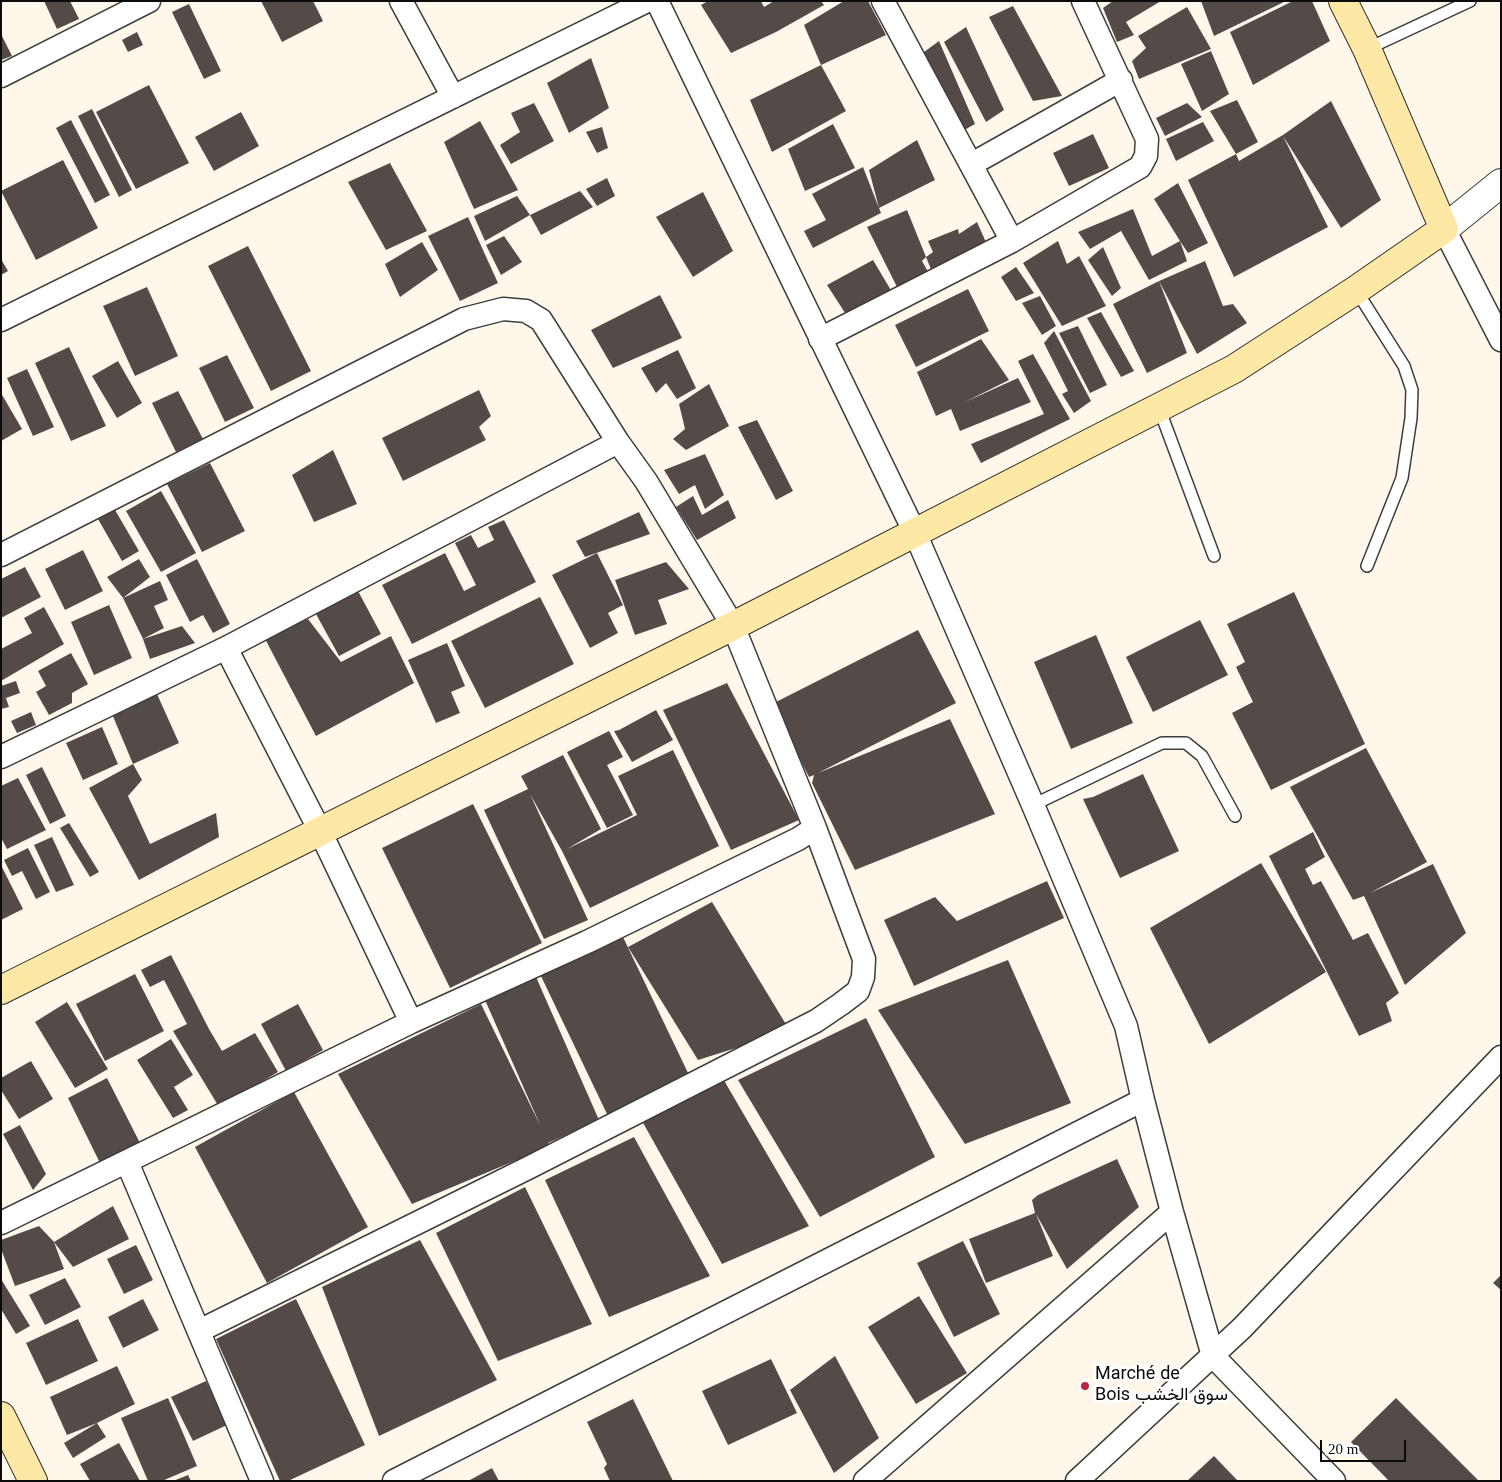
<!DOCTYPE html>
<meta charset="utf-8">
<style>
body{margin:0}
#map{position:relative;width:1502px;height:1482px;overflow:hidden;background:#fff8ea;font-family:Georgia,serif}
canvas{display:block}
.frame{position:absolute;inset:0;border:2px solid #0b0b0b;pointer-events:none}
.scale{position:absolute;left:1320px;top:1440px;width:86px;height:22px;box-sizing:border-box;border:2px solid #0b0b0b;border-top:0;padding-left:6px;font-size:15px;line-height:18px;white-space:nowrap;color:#0b0b0b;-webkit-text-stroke:4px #fff;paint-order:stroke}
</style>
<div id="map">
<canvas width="1502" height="1482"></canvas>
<div class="frame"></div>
<div class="scale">20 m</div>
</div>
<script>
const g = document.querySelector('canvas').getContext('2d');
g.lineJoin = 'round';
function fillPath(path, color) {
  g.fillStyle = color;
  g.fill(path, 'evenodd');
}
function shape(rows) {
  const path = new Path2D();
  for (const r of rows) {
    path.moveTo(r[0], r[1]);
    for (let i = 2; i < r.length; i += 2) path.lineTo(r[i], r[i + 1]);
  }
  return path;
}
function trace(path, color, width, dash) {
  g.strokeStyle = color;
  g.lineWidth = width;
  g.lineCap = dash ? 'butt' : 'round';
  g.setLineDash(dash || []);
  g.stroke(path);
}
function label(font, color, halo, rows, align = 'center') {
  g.font = font + ' Georgia,Vazirmatn,serif';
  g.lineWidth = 5;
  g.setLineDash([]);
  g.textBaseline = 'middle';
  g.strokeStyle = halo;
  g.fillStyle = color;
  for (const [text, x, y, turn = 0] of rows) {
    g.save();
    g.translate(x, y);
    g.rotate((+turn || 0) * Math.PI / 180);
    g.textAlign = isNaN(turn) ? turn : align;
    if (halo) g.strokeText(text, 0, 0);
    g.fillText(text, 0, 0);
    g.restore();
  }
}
fillPath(shape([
 [44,1,70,1,79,19,57,29],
 [261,1,313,1,323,21,282,42],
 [708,1,761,1,764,7,774,1,821,1,824,5,776,32,731,53,701,5],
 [844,1,868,1,886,35,821,65,846,111,772,152,750,100,821,65,804,25],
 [1113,1,1161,1,1126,22,1134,35,1117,42,1103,8],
 [1201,1,1286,1,1214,36],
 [1293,1,1312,1,1330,41,1253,85,1230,32],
 [189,4,221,71,204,79,172,12],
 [1013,6,1062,96,1033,101,989,17],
 [1187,7,1211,49,1139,79,1132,61,1146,48,1138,36],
 [966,27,1004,110,986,122,944,42],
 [137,32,143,45,128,52,122,40],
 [1,34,12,56,1,60],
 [939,41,975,124,959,133,920,55],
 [1211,51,1229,94,1202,111,1181,64],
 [591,58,609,108,569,133,547,83],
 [149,85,189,163,136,189,96,112],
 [1237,100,1258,142,1236,154,1210,111],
 [1331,101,1381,200,1341,228,1283,136,1328,227,1234,277,1188,180,1236,154,1239,161,1283,135],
 [534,103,554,141,511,164,500,145,520,132,511,113],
 [1187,103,1202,117,1165,136,1156,118],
 [92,109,132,190,119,197,78,116],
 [241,112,259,146,214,171,195,137],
 [71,120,110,195,95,203,56,128],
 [480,121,518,190,474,209,444,142],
 [1203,122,1214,141,1176,161,1166,139],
 [833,124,855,168,805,191,788,149],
 [602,127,608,148,597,153,586,132],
 [1093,134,1109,168,1069,186,1053,153],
 [917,140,935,180,879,208,881,213,813,248,804,231,826,220,812,194,863,167,879,208,869,170],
 [63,160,98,228,36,260,1,191],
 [390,163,427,231,386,250,348,182],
 [607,178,615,196,597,206,586,189],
 [1178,183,1208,243,1188,253,1180,241,1187,261,1149,280,1121,231,1090,249,1078,232,1133,209,1152,256,1180,241,1154,199],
 [580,191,593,207,541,235,530,215],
 [703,192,733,251,693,277,656,217],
 [517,196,530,215,485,241,474,216],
 [907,210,926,257,922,261,931,277,900,293,867,227],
 [468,217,498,283,460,301,428,236],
 [977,222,989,249,933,274,926,257,933,252,928,241,958,229,959,234],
 [504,236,522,262,501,275,486,245],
 [1058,241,1067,264,1079,256,1106,306,1062,326,1023,263],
 [422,242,438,270,400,297,385,264],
 [248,246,311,371,271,391,208,266],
 [1103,247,1121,288,1112,296,1088,260],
 [1,259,8,271,1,275],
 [873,260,895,297,849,319,827,285],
 [1205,261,1223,306,1233,304,1247,323,1197,354,1159,281],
 [1016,267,1034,293,1016,301,1001,277],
 [1159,281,1187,353,1147,373,1113,304],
 [147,287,178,356,135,376,103,306],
 [968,289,989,331,916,367,895,325],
 [660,295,682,338,613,368,591,330],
 [1040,296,1056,326,1042,335,1022,303],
 [1101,312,1134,371,1121,377,1087,318],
 [1078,326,1107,385,1090,393,1059,333],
 [1054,331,1091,401,1074,413,1062,394,1068,391,1044,343],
 [981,339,1009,380,965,402,1018,378,1031,402,960,431,951,409,936,416,917,372],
 [69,347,106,426,71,441,35,363],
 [678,350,696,388,677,399,666,383,656,393,641,368],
 [1033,354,1070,419,981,463,971,444,1044,414,1018,361],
 [227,355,254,408,225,422,199,368],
 [118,361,142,403,117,418,92,376],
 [27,369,54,427,33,436,7,378],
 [709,384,729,426,686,450,673,439,685,429,679,404],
 [479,390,491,416,479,427,486,440,403,481,382,438],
 [178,391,203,439,176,452,152,403],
 [1,393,22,429,1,441],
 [757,420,793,491,776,500,738,427],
 [333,450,357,504,314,522,292,475],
 [705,454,724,495,705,509,695,485,679,494,664,470],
 [210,463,245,531,202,552,167,484],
 [161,491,196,553,161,572,126,511],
 [693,496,702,515,728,500,736,518,697,540,676,507],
 [115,510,139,551,122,561,98,519],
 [639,512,650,534,585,557,576,541],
 [504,520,536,582,412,644,382,585,445,553,464,591,476,585,455,543,471,535,478,548,494,540,488,527],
 [83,550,103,591,65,610,45,569],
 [597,553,623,605,608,613,618,633,590,648,552,575],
 [139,559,150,577,123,598,107,577],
 [197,559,230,624,213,633,203,615,190,622,166,575],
 [666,562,689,589,658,600,667,624,635,635,615,580],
 [25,567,41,597,1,618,1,579],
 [160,581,168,600,154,606,164,628,143,639,123,598],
 [358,591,381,634,339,656,316,614],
 [1294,592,1365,744,1271,790,1232,713,1253,702,1236,667,1245,662,1227,624],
 [540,597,574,664,485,708,451,641],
 [109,605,132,658,94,675,71,622],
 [44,607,64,644,1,681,1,649,32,633,24,618],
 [308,619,341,662,391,636,414,683,316,736,264,637],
 [1200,620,1228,675,1153,712,1126,657],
 [182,626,195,643,150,659,143,639],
 [918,630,956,703,818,773,950,719,995,814,855,870,812,783,814,775,809,777,772,704],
 [1096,635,1133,723,1071,749,1034,662],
 [447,643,465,686,451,692,460,713,436,723,408,660],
 [71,653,88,684,72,693,72,703,49,715,36,692,46,686,38,671],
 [16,681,20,693,6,698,9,707,1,709,1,686],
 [727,683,799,820,731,850,663,710],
 [157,694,179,743,133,764,112,714],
 [656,710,673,740,632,762,614,731,619,730],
 [31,712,36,725,17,733,11,721],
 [102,727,118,764,83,780,66,743],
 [609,731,623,757,607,765,633,815,607,828,567,752],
 [1366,748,1427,862,1370,893,1433,864,1466,933,1405,985,1364,896,1353,900,1290,787],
 [673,750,719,846,590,908,562,851,530,794,588,920,544,939,484,810,528,789,521,776,563,755,601,829,567,849,637,815,618,776],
 [133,764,142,780,128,796,150,844,216,813,219,837,139,880,89,788],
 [42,767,66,816,50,824,26,775],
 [1143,774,1179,851,1120,878,1083,799,1093,797],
 [18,778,46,830,7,849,1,838,1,786],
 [473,804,542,943,450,988,382,848],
 [69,823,99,872,90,877,60,828],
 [1313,832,1325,857,1305,869,1313,885,1321,881,1353,940,1368,933,1399,993,1386,1003,1392,1021,1359,1036,1269,856],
 [52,837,74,885,56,892,34,845],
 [28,848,50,892,36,899,22,871,12,876,4,860],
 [1261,863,1326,972,1209,1044,1150,928],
 [1,865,23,909,1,920],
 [1047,881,1064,918,914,986,884,920,935,897,957,921],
 [712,902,790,1031,698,1060,628,947],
 [622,935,689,1075,607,1114,540,974],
 [171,955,209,1029,222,1051,255,1033,278,1072,219,1107,173,1031,187,1024,164,980,150,987,141,970],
 [1008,960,1071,1103,965,1144,878,1010],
 [135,974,164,1031,105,1061,76,1004],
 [536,977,599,1120,548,1143,550,1146,412,1204,338,1074,481,1004,541,1127,485,1000],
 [67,1002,108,1069,75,1088,35,1022],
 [298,1004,323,1050,286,1071,261,1024],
 [866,1018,935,1157,820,1217,738,1080],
 [171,1039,193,1075,174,1087,188,1110,173,1118,137,1060],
 [31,1061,53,1099,19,1119,1,1090,1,1078],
 [722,1077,809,1226,722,1264,642,1121],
 [107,1078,140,1143,100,1163,68,1098],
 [294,1092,368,1227,267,1283,195,1147],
 [20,1125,46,1174,33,1190,3,1134],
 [634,1137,710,1276,609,1317,545,1180],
 [1117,1159,1139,1207,1067,1269,1036,1214,1053,1256,986,1283,969,1239,1035,1213,1032,1200,1038,1195],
 [525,1187,592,1324,498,1361,436,1233],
 [113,1206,129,1239,73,1267,54,1242],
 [39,1226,54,1242,64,1269,15,1286,1,1249,1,1240],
 [420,1240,497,1380,379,1436,322,1287],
 [963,1241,1000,1314,954,1337,917,1263],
 [136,1245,153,1280,124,1294,107,1259],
 [1501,1275,1501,1290,1493,1283],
 [65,1278,81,1307,45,1325,29,1295],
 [1,1279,30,1326,16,1334,1,1309],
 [919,1296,967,1373,916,1404,868,1327],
 [143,1299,159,1330,123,1348,108,1317],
 [296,1299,365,1445,288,1481,280,1481,216,1339],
 [78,1319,98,1361,46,1385,26,1343],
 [835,1356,879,1438,834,1473,790,1390],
 [771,1359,797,1413,728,1445,702,1391],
 [117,1366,135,1404,97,1423,106,1437,73,1458,64,1443,97,1423,67,1435,50,1397],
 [206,1381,227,1425,193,1441,171,1397],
 [168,1398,197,1466,162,1481,148,1481,121,1418],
 [1396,1398,1479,1481,1389,1481,1351,1442],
 [633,1399,673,1481,610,1481,604,1468,607,1464,587,1422],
 [119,1443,140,1481,90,1481,80,1464],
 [1214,1456,1238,1481,1187,1481],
 [492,1468,499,1481,468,1481],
 [188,1475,191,1481,173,1481]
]), '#544b48');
const service = shape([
 [1367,49,1470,1],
 [1356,290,1404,366,1412,390,1411,418,1402,478,1367,566],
 [1159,408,1214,556],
 [1033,805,1162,743,1186,743,1202,756,1235,816]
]);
const minor = shape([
 [401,1,453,97],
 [657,1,915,533,1033,805,1126,1026,1143,1100,1172,1212,1213,1356,1334,1481],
 [883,1,1012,241],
 [1,76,149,1],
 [972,164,1121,80],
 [1444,229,1501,340],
 [1,320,647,1],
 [820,339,1012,241,1140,167,1146,156,1147,139,1083,1],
 [1,555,464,319,503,309,526,311,541,320,618,442],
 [226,648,320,831,411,1022],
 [1,757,226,648,618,442,646,481,733,626,815,828,798,839,587,942,411,1022,1,1223],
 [127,1162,262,1481],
 [199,1331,530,1167,816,1021,841,1004,858,991,863,977,864,959,815,828],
 [394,1481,1143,1100],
 [865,1481,1172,1212],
 [1077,1481,1242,1328,1501,1057]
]);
const tertiary = shape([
 [1444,229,1501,183]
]);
const secondary = shape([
 [1,990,733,626,1234,369,1356,290,1444,229,1367,49,1343,1],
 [1,1416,33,1481]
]);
trace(service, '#3e3e3e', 14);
trace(minor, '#3e3e3e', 25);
trace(tertiary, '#3e3e3e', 30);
trace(secondary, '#2d2d2d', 30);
trace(service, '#fff', 11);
trace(minor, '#fff', 22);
trace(tertiary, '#fff', 28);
trace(secondary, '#fee8a5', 28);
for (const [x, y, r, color] of [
 [1085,1386,5,"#b92641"]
]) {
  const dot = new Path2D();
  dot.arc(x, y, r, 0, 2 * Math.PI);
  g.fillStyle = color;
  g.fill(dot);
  trace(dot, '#fff', 2);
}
label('18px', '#0b0b0b', '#fff', [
 ["Marché de",1095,1376],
 ["Bois سوق الخشب",1095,1397]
], 'left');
</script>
